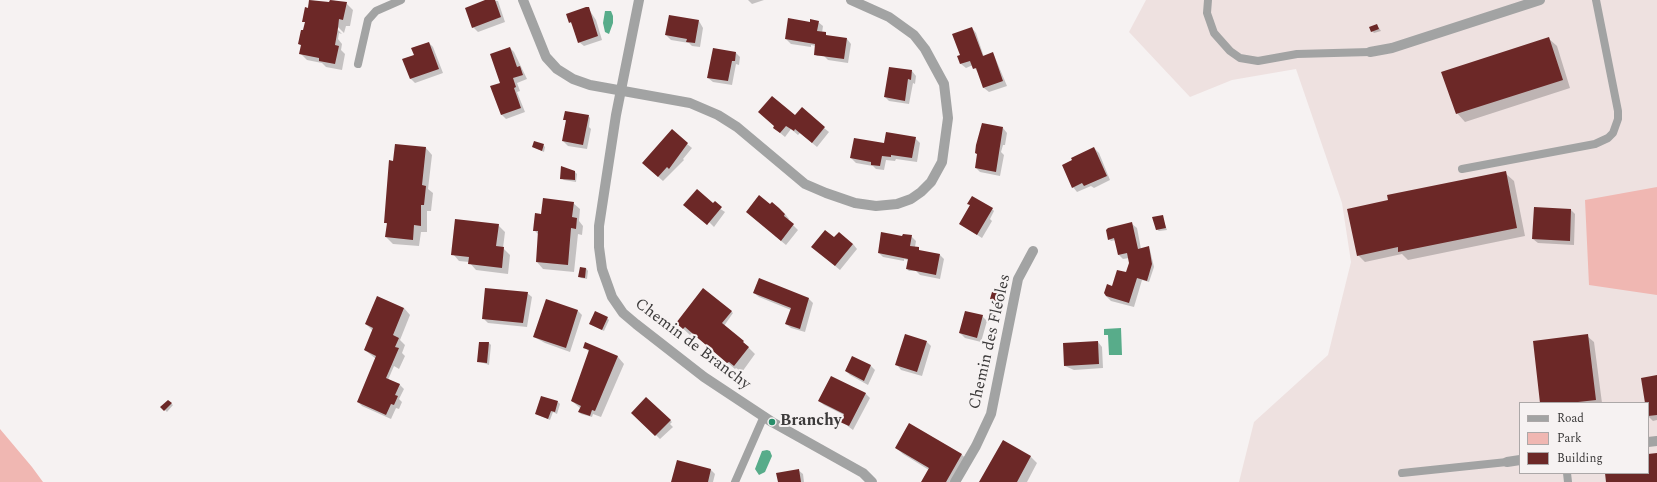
<!DOCTYPE html>
<meta charset="utf-8">
<style>
body{margin:0}
#map{position:relative;width:1657px;height:482px;overflow:hidden;background:#f6f2f2;font-family:Spectral,serif}
canvas{display:block}
.legend{position:absolute;left:1519px;top:402px;width:130px;height:72px;box-sizing:border-box;background:#f6f2f2;border:1px solid #aca8a8;margin:0;padding:5px 7px;list-style:none;font-size:12px;color:#3c3a3a}
.legend li{display:flex;align-items:center;gap:8px;height:20px}
.legend b{width:20px;border:1px solid #aca8a8}
</style>
<div id="map">
<canvas width="1657" height="482"></canvas>
<ul class="legend">
<li><b style="height:5px;background:#a2a3a3"></b>Road</li>
<li><b style="height:11px;background:#f0b7b2"></b>Park</li>
<li><b style="height:11px;background:#6c2827"></b>Building</li>
</ul>
</div>
<script>
const g = document.querySelector('canvas').getContext('2d');
g.lineJoin = 'round';
function fillPath(path, color) {
  g.fillStyle = color;
  g.fill(path, 'evenodd');
}
function shape(rows) {
  const path = new Path2D();
  for (const r of rows) {
    path.moveTo(r[0], r[1]);
    for (let i = 2; i < r.length; i += 2) path.lineTo(r[i], r[i + 1]);
  }
  return path;
}
function trace(path, color, width, dash) {
  g.strokeStyle = color;
  g.lineWidth = width;
  g.lineCap = dash ? 'butt' : 'round';
  g.setLineDash(dash || []);
  g.stroke(path);
}
function label(font, color, halo, rows, align = 'center') {
  g.font = font + ' Spectral,serif';
  g.lineWidth = 4;
  g.setLineDash([]);
  g.textBaseline = 'middle';
  g.strokeStyle = halo;
  g.fillStyle = color;
  for (const [text, x, y, turn = 0] of rows) {
    g.save();
    g.translate(x, y);
    g.rotate((+turn || 0) * Math.PI / 180);
    g.textAlign = isNaN(turn) ? turn : align;
    if (halo) g.strokeText(text, 0, 0);
    g.fillText(text, 0, 0);
    g.restore();
  }
}
fillPath(shape([
 [1146,0,1657,0,1657,482,1239,482,1254,422,1328,355,1351,262,1342,203,1296,69,1232,80,1190,97,1129,32],
 [1520,403,1648,403,1648,473,1520,473]
]), '#eee1e0');
fillPath(shape([
 [1657,187,1657,295,1589,285,1585,200],
 [0,429,32,467,43,482,0,482]
]), '#f0b7b2');
fillPath(shape([
 [605,11,611,11,613,16,613,23,609,34,605,32,603,23],
 [1121,328,1122,355,1109,355,1108,335,1104,335,1104,329],
 [767,450,770,451,772,456,765,472,759,475,755,469,762,451]
]), '#58ac8a');
fillPath(shape([
 [310,0,330,4,331,0,346,3,353,10,350,26,346,26,344,33,337,26,337,29,342,34,339,33,338,39,342,44,341,50,345,54,342,70,326,67,322,63,307,60,300,53,302,46,299,44,304,31,306,23,304,21],
 [486,0,498,1,505,22,478,32,473,27],
 [748,0,764,0,752,4],
 [588,8,596,20,602,40,584,46,579,42,574,26,570,22],
 [690,19,699,21,703,28,700,47,692,46,689,43,671,40,666,35],
 [818,22,823,26,822,33,829,37,847,39,851,44,848,63,828,60,824,56,817,56,815,54,816,46,811,45,811,47,791,44,786,39,810,23],
 [1377,25,1381,31,1374,33,1372,31],
 [972,28,976,33,984,57,992,53,994,55,1007,86,989,92,984,88,978,73,973,65,966,68,961,64,961,55],
 [1548,38,1557,46,1570,88,1465,122,1457,113],
 [429,43,433,47,443,73,415,83,411,79,404,59,415,55],
 [510,48,514,52,527,79,517,83,520,91,517,92,525,112,506,119,502,115,502,83],
 [736,53,740,57,739,65,736,64,732,85,713,82,708,78],
 [912,71,916,76,915,84,913,83,909,104,889,101,885,97],
 [588,115,590,118,589,127,591,129,587,149,568,146,563,141,567,122,565,120],
 [795,117,824,128,829,132,817,147,800,133,798,135,791,129,785,137,774,128],
 [1003,128,1007,133,1005,145,1003,145,1001,152,1004,155,1000,176,980,172,976,168,978,155,976,153],
 [915,138,920,143,917,162,896,159,895,161,886,160,884,170,876,169,873,166,856,163,851,158,883,144],
 [687,144,692,148,683,159,684,160,663,181,648,168],
 [543,145,545,147,544,152,533,147],
 [426,148,432,155,428,189,433,193,431,211,427,211,427,232,421,232,419,246,393,244,386,237,388,225,385,222,394,162],
 [1094,148,1099,153,1110,180,1094,188,1091,186,1077,192,1073,187],
 [575,172,577,174,576,182,564,180,561,178],
 [1505,173,1514,181,1525,236,1408,260,1402,254,1365,262,1358,255],
 [573,203,580,209,579,221,583,226,582,235,578,234,574,272,543,269,537,262,539,235,534,230,542,215],
 [713,204,725,212,714,227,706,219,705,221,709,226,689,209],
 [969,204,992,209,994,211,990,219,992,221,982,238,960,224,971,206],
 [1571,210,1575,214,1574,245,1538,243,1533,239],
 [785,214,789,219,788,220,798,230,786,245,775,236],
 [1162,216,1167,230,1159,231,1156,229],
 [1132,224,1137,228,1141,249,1148,247,1150,250,1154,267,1149,282,1142,280,1134,307,1111,301,1106,296,1127,273,1130,263,1129,258,1123,259,1118,254,1116,240,1111,241,1109,239],
 [498,225,505,232,503,248,510,255,508,274,476,270,469,262,459,261,453,254],
 [911,236,916,241,915,247,922,252,939,254,944,259,940,279,920,275,916,271,909,271,907,269,908,260,904,259,904,261,883,257,879,253,903,237],
 [834,239,853,244,857,249,840,270,817,251],
 [586,268,588,271,587,279,581,278,579,276],
 [760,280,809,299,813,303,805,332,791,328,786,324,791,310,759,297,754,293],
 [527,293,532,297,527,327,488,323,483,318],
 [1001,296,1003,298,1002,303,991,298],
 [546,300,578,311,582,315,570,352,545,343,534,337],
 [724,305,733,313,724,326,743,342,755,354,742,372,736,368,735,369,692,333,690,335,677,323],
 [404,308,410,315,400,340,405,345,402,353,405,356,399,369,394,366,388,380,399,384,404,389,399,399,402,402,399,409,396,408,391,419,362,406,358,402,376,359,365,350,373,331,366,324],
 [982,316,987,321,981,342,965,338,960,333],
 [607,318,609,320,604,331,590,324],
 [1587,336,1594,342,1602,403,1541,403],
 [927,342,931,346,922,376,901,370,897,365],
 [1098,342,1102,347,1103,368,1074,370,1065,366],
 [480,343,489,343,491,345,489,365,478,361],
 [586,344,618,357,624,364,601,417,593,414,592,417,581,414,579,412,581,409,572,401,589,352,585,347],
 [871,366,875,370,868,385,850,375,846,371],
 [1657,376,1657,420,1653,421,1648,416,1648,403,1646,403],
 [865,393,870,398,853,430,841,421,844,415,824,405,819,401],
 [646,398,672,422,670,424,673,427,660,439,633,413],
 [168,401,173,405,167,412,162,407],
 [558,402,560,404,557,414,553,412,550,420,536,414],
 [909,424,962,455,969,461,957,482,922,482,929,470,903,454,896,448],
 [1004,441,1031,457,1037,463,1027,482,980,482],
 [678,462,711,470,715,474,713,482,672,482],
 [798,470,803,474,804,482,779,482]
]), '#0003');
fillPath(shape([
 [309,0,329,2,330,0,347,2,343,20,339,19,338,28,335,45,339,46,335,64,319,61,319,58,299,54,301,45,298,44,301,30,303,30,305,22,302,22,305,7,308,8],
 [485,0,495,0,501,17,472,28,465,8],
 [586,7,589,7,598,36,578,43,571,22,569,23,566,14],
 [669,15,699,20,695,43,686,42,687,39,665,35],
 [788,18,810,22,810,19,819,21,817,31,826,32,826,35,847,38,844,59,814,55,815,44,785,39],
 [1377,24,1379,29,1371,32,1369,27],
 [972,27,983,56,993,52,1003,81,983,88,976,68,973,69,970,61,960,64,957,56,960,55,952,34],
 [1549,37,1563,80,1456,114,1441,72],
 [429,42,439,69,410,79,402,59,414,55,411,48],
 [510,47,517,67,520,66,523,75,513,78,516,87,514,88,521,108,501,115,490,86,500,83,490,54],
 [713,48,736,52,735,61,732,61,728,81,707,78],
 [889,67,912,70,911,80,908,79,905,101,884,97],
 [772,96,795,115,802,107,825,127,812,143,795,129,794,131,786,126,780,133,773,128,774,126,758,112],
 [565,111,589,115,583,145,562,141,566,120,563,120],
 [982,123,1003,127,996,172,975,168,977,154,975,153,976,145],
 [672,129,688,143,669,169,667,167,658,177,642,163],
 [886,132,916,137,912,158,891,155,891,157,882,156,880,166,871,165,871,162,850,158,854,138,884,143],
 [534,141,544,144,542,151,532,147],
 [395,144,426,147,422,185,426,186,424,205,421,205,421,226,414,225,413,240,385,237,387,223,384,223,389,160,393,161],
 [1094,147,1107,176,1084,186,1082,183,1072,188,1062,165,1072,160,1071,158],
 [561,166,575,171,575,180,560,179],
 [1506,171,1517,228,1398,252,1398,247,1357,256,1347,209,1388,200,1387,195],
 [697,189,713,203,715,201,722,207,707,225,683,205],
 [759,195,770,204,772,202,779,208,785,214,784,216,794,224,781,241,746,212],
 [972,196,993,208,977,235,959,224,970,205,967,204],
 [543,198,574,202,572,217,577,218,576,229,571,228,568,265,536,262,538,231,533,231,535,213,541,214],
 [1534,207,1571,209,1570,241,1532,239],
 [1163,215,1166,228,1156,230,1152,217],
 [455,219,499,224,496,246,504,247,502,268,468,264,469,257,451,255],
 [1132,222,1138,249,1149,246,1152,264,1147,281,1137,278,1129,303,1106,296,1104,293,1107,284,1112,286,1117,270,1126,272,1129,263,1127,253,1118,255,1114,238,1108,240,1106,230,1108,228],
 [825,230,834,237,839,232,853,244,835,266,811,247],
 [881,232,902,236,903,234,912,235,910,246,919,247,919,250,940,254,936,275,906,269,908,259,878,253],
 [580,267,586,268,585,278,578,277],
 [759,278,809,298,800,329,785,324,791,308,753,293],
 [485,288,528,292,523,323,482,319],
 [703,288,732,311,722,323,744,341,743,342,749,347,734,366,729,362,727,363,685,327,683,329,676,323],
 [992,292,1002,295,1000,302,990,299],
 [377,296,404,308,393,335,399,338,395,347,399,348,386,378,400,384,395,395,398,396,394,405,391,404,386,415,357,402,376,356,364,350,373,328,365,324],
 [546,299,578,310,566,348,533,337],
 [595,311,608,317,602,330,589,324],
 [965,311,983,315,977,338,959,333],
 [905,334,927,341,917,372,895,365],
 [1588,334,1596,400,1569,403,1540,403,1533,341],
 [1098,341,1099,364,1064,366,1063,343],
 [479,342,489,342,487,363,477,362],
 [585,342,618,356,595,411,592,410,590,416,578,412,581,406,571,401,589,350,583,348],
 [852,356,871,365,864,381,845,371],
 [1657,375,1657,415,1648,416,1648,403,1645,403,1641,378],
 [831,376,866,393,849,426,840,422,844,414,818,401],
 [541,396,558,401,555,412,551,411,548,419,535,414],
 [646,397,671,420,655,436,631,413],
 [168,400,172,403,164,411,160,407],
 [909,423,962,454,946,482,921,482,929,468,895,448],
 [1003,440,1031,456,1017,482,979,482],
 [1657,453,1657,482,1606,482,1605,473,1648,473,1648,454],
 [677,460,711,469,708,482,671,482],
 [799,469,801,482,778,482,776,473]
]), '#6c2827');
trace(shape([
 [1208,0,1207,13,1214,33,1230,51,1240,58,1258,61,1297,54,1370,52],
 [358,64,368,20,376,11,401,0],
 [1462,169,1595,144,1608,138,1613,133,1618,119,1618,111,1596,0],
 [1402,473,1507,462],
 [1567,473,1568,482],
 [735,482,764,416]
]), '#a2a3a3', 8);
trace(shape([
 [523,0,546,57,557,69,573,79,590,85,690,103,718,115,737,127,805,184,826,193,855,203,876,206,897,204,911,199,921,192,931,182,942,162,948,118,944,84,925,49,914,35,889,17,851,0],
 [639,0,616,115,599,226,599,247,602,269,612,297,623,313,636,324,704,377,772,422,863,473,872,482],
 [1370,52,1392,48,1540,0],
 [1648,442,1657,441],
 [1507,462,1520,460],
 [955,482,976,446,991,414,1018,279,1033,251]
]), '#a2a3a3', 10);
for (const [x, y, r, color] of [
 [772,422,4,"#288e6a"]
]) {
  const dot = new Path2D();
  dot.arc(x, y, r, 0, 2 * Math.PI);
  g.fillStyle = color;
  g.fill(dot);
  trace(dot, '#f6f2f2', 1.5);
}
label('16px', '#3c3a3a', '#f6f2f2', [
 ["Chemin des Fléoles",991,342,-77],
 ["Chemin de Branchy",692,345,37]
]);
label('bold 16px', '#3c3a3a', '#f6f2f2', [
 ["Branchy",780,422]
], 'left');
</script>
